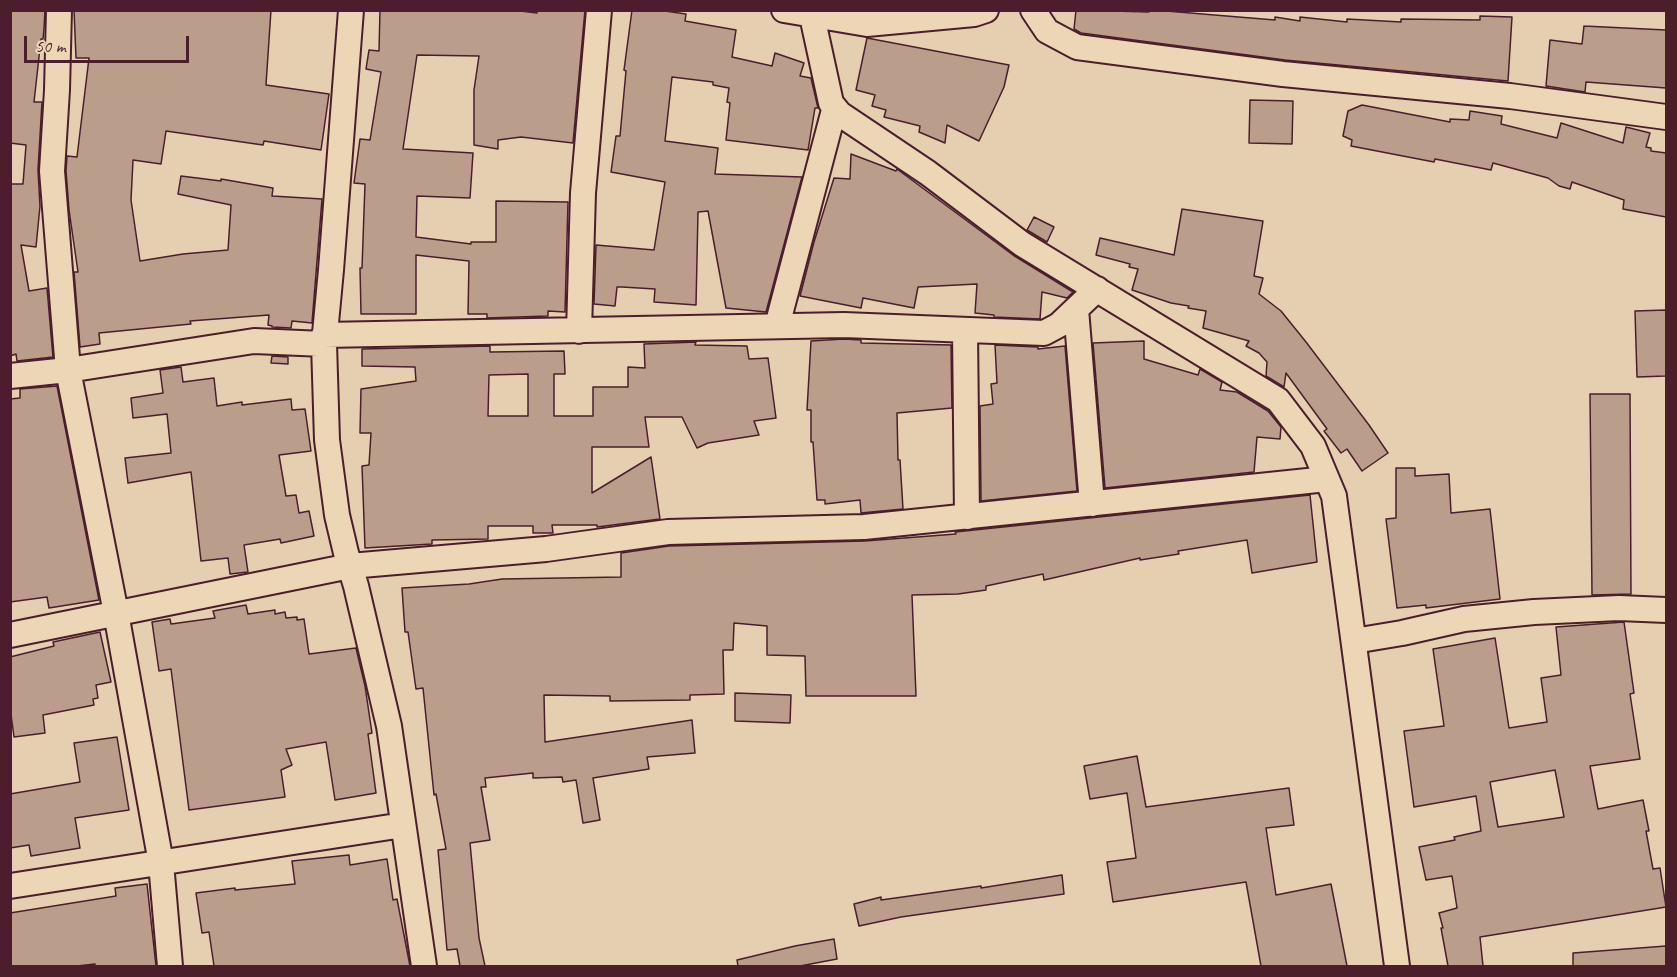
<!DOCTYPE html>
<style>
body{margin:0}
#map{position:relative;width:1677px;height:977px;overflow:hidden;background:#e6cfb0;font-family:Caveat,sans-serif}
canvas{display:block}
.frame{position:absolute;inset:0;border:12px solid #4a1f2b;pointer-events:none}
.scale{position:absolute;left:24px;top:36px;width:165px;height:27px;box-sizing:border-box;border:3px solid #4a1f2b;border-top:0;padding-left:8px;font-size:18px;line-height:21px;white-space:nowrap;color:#4a1f2b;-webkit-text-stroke:4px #edd6b6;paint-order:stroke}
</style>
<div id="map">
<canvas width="1677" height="977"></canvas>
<div class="frame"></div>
<div class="scale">50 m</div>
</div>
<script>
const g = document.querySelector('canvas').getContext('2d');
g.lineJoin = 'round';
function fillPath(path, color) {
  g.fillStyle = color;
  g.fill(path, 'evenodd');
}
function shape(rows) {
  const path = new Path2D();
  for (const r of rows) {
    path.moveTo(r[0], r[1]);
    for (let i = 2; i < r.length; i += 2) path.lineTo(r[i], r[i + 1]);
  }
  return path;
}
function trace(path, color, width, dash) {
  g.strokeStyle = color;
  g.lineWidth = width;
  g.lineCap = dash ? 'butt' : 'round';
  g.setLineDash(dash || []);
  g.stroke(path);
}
const building = shape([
 [10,10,45,10,44,29,43,39,41,39,34,102,42,102,38,170,40,206,36,247,21,245,29,291,47,288,53,357,17,361,16,354,10,356,10,184,23,184,26,145,10,143,10,10],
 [74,10,271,10,266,85,329,94,321,150,264,141,263,145,166,131,161,164,133,160,131,200,140,261,183,254,228,250,231,205,178,194,181,176,221,181,221,179,273,188,272,196,322,199,312,323,292,321,291,328,272,327,272,326,268,325,269,315,190,321,191,324,99,333,100,344,80,347,74,272,78,272,69,210,66,171,67,156,77,157,89,58,76,58,74,10],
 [380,10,512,10,537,13,537,10,585,10,573,143,521,137,498,140,498,149,474,145,474,90,479,56,417,55,403,149,473,153,470,198,417,196,416,237,471,244,471,242,496,242,496,201,568,202,565,312,548,311,548,316,517,317,487,318,487,314,468,314,469,261,416,255,416,314,361,314,360,268,362,268,365,184,354,183,360,139,370,140,381,72,366,69,369,50,379,51,380,10],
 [632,10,658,10,686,14,685,21,736,30,732,57,772,66,775,53,804,63,800,76,811,78,818,108,815,108,808,150,726,140,730,103,727,102,729,88,713,85,713,82,672,77,665,141,718,148,715,174,802,177,766,312,726,308,708,211,698,212,696,305,654,302,655,289,622,287,617,287,615,306,594,304,596,245,654,250,665,182,611,172,616,136,620,136,626,71,624,70,632,10],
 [1076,10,1149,12,1149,10,1154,10,1275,20,1275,17,1300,21,1300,17,1347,22,1347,19,1401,22,1401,19,1480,20,1480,16,1512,17,1508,81,1285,60,1081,33,1074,29,1076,10],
 [1584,26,1666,30,1666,88,1586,82,1585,92,1546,86,1550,40,1582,44,1584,26],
 [867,38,1009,65,1004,87,979,141,947,125,945,143,919,132,920,126,884,117,886,110,872,106,875,95,856,90,867,38],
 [1250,100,1293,101,1292,144,1249,143,1250,100],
 [1362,105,1450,122,1450,119,1469,120,1470,111,1502,116,1501,124,1557,138,1561,123,1623,143,1626,127,1650,133,1646,147,1651,148,1651,151,1666,153,1666,217,1623,209,1624,200,1572,182,1570,189,1559,186,1548,178,1493,163,1491,170,1435,159,1434,162,1351,146,1352,140,1343,136,1348,111,1362,105],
 [851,154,896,171,897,169,1013,255,1073,292,1067,298,1042,292,1040,319,994,317,994,315,975,313,977,284,918,287,914,308,863,298,861,308,800,296,814,242,834,178,850,179,851,154],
 [1182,209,1263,221,1254,276,1263,278,1259,294,1281,311,1306,342,1369,425,1388,453,1362,471,1347,449,1341,453,1324,431,1327,429,1286,373,1284,387,1266,376,1267,362,1259,353,1246,346,1249,341,1203,328,1206,311,1188,308,1189,306,1171,303,1132,290,1138,269,1129,267,1130,264,1096,255,1100,238,1174,255,1182,209],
 [1034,217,1054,227,1047,242,1027,230,1034,217],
 [1666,310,1666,376,1637,377,1635,311,1666,310],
 [844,339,861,340,861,343,951,345,952,408,897,413,898,460,900,460,903,509,861,513,860,500,825,504,825,500,817,500,813,442,811,442,811,410,807,410,811,341,844,339],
 [1144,341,1144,359,1198,375,1200,369,1222,382,1220,390,1237,392,1268,411,1281,427,1280,439,1257,437,1254,472,1105,488,1093,343,1144,341],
 [696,342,695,345,747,346,749,359,768,358,776,418,754,421,759,435,708,443,697,448,682,417,645,417,649,447,592,447,592,493,651,457,660,519,597,527,597,525,552,525,553,533,533,533,533,526,488,526,488,539,432,540,432,544,365,548,362,466,369,465,371,433,360,433,361,389,416,381,415,367,362,366,362,349,490,346,490,352,564,351,565,374,554,374,554,416,593,416,593,387,628,387,628,367,645,368,644,344,696,342],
 [528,374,528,416,488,416,489,375,528,374],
 [995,345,1038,347,1038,349,1065,346,1077,491,981,501,980,406,993,404,991,384,997,383,995,345],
 [272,356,288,357,288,364,271,363,272,356],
 [181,367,183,382,214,378,217,406,242,402,242,405,291,399,292,410,305,409,311,451,279,455,286,496,296,495,299,513,309,511,314,536,281,543,280,539,244,545,248,572,230,574,228,558,201,561,191,472,128,483,125,458,171,453,167,414,133,418,131,398,163,393,160,370,181,367],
 [57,386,99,600,49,608,47,597,10,602,10,399,20,398,20,389,57,386],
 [1590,394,1630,394,1631,594,1592,595,1590,394],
 [1396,468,1415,468,1415,476,1449,474,1451,513,1490,509,1500,599,1426,608,1426,605,1397,608,1386,519,1396,518,1396,468],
 [1310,495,1317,562,1252,573,1247,540,1178,551,1179,554,1140,560,1140,558,1044,580,1043,574,986,586,986,590,958,594,912,595,916,696,806,696,805,656,767,655,767,626,734,623,733,650,723,650,724,694,690,695,690,700,610,701,610,696,544,695,545,742,692,720,695,753,647,757,649,769,593,778,600,820,583,823,576,780,563,782,562,777,533,778,533,773,485,778,486,787,481,787,490,840,470,843,479,938,485,966,460,966,457,949,447,950,438,850,446,849,436,794,434,795,423,688,416,689,408,632,405,632,402,588,469,584,502,579,621,577,621,553,669,546,865,541,956,534,955,532,1310,495],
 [246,605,248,614,275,610,275,614,285,612,286,618,297,617,297,620,304,619,309,654,356,648,365,686,372,733,368,734,376,793,335,800,326,742,286,749,292,765,281,770,285,797,189,810,171,669,159,671,152,622,170,619,171,624,215,618,213,611,246,605],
 [1624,622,1634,693,1630,694,1640,759,1590,766,1598,809,1643,800,1649,831,1646,831,1653,869,1660,868,1666,907,1480,937,1483,966,1448,966,1441,928,1443,928,1439,913,1457,908,1452,876,1426,880,1419,847,1455,840,1454,837,1481,831,1476,796,1414,807,1404,731,1444,726,1433,649,1495,638,1509,728,1547,722,1541,678,1561,675,1556,627,1624,622],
 [1555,770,1564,817,1498,827,1490,782,1555,770],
 [100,632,111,682,96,685,98,698,93,699,94,705,43,715,45,733,14,737,10,707,10,657,54,646,53,642,100,632],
 [735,693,791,695,790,723,735,721,735,693],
 [117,737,129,810,75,818,80,848,31,856,29,845,10,848,10,794,80,782,74,743,117,737],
 [1137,756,1146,807,1289,788,1294,825,1266,828,1276,895,1331,884,1347,966,1261,966,1246,882,1113,902,1107,862,1136,858,1127,793,1090,799,1084,766,1137,756],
 [349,855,350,865,387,859,393,900,397,899,410,966,214,966,209,932,202,933,196,893,235,888,235,890,295,884,292,861,349,855],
 [1062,875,1064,894,901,917,859,926,854,904,881,897,881,900,981,886,981,888,1062,875],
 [147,884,156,966,95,966,95,964,77,966,10,966,10,913,116,896,115,888,147,884],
 [834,939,837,959,800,966,738,966,737,960,795,946,834,939],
 [1666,946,1666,966,1573,966,1573,953,1666,946]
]);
fillPath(building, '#ba9d8b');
trace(building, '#4a1f2b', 1.5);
const minor = shape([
 [59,10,57,90,52,171,68,370,116,613,161,863,170,966],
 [351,10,331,270,324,344,327,440,337,515,346,553,356,586,389,726,424,966],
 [784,10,867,24,974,14,986,10],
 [1033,10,1047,31,1077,47,1283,74,1510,96,1666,117],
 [812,16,831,103,840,114,928,173,1022,244,1278,400,1313,446,1334,496,1397,966],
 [1076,309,1092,504],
 [777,326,834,110],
 [965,330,967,517],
 [579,331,583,193,599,10],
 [324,335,844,325,1044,333,1059,325,1097,289],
 [10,376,68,370,254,341,324,344],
 [10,635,350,566,546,549,668,532,864,527,1327,479],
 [1354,641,1402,633,1464,619,1534,612,1619,608,1666,610],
 [10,886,403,825]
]);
trace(minor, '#4a1f2b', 28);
trace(minor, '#edd6b6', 24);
</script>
